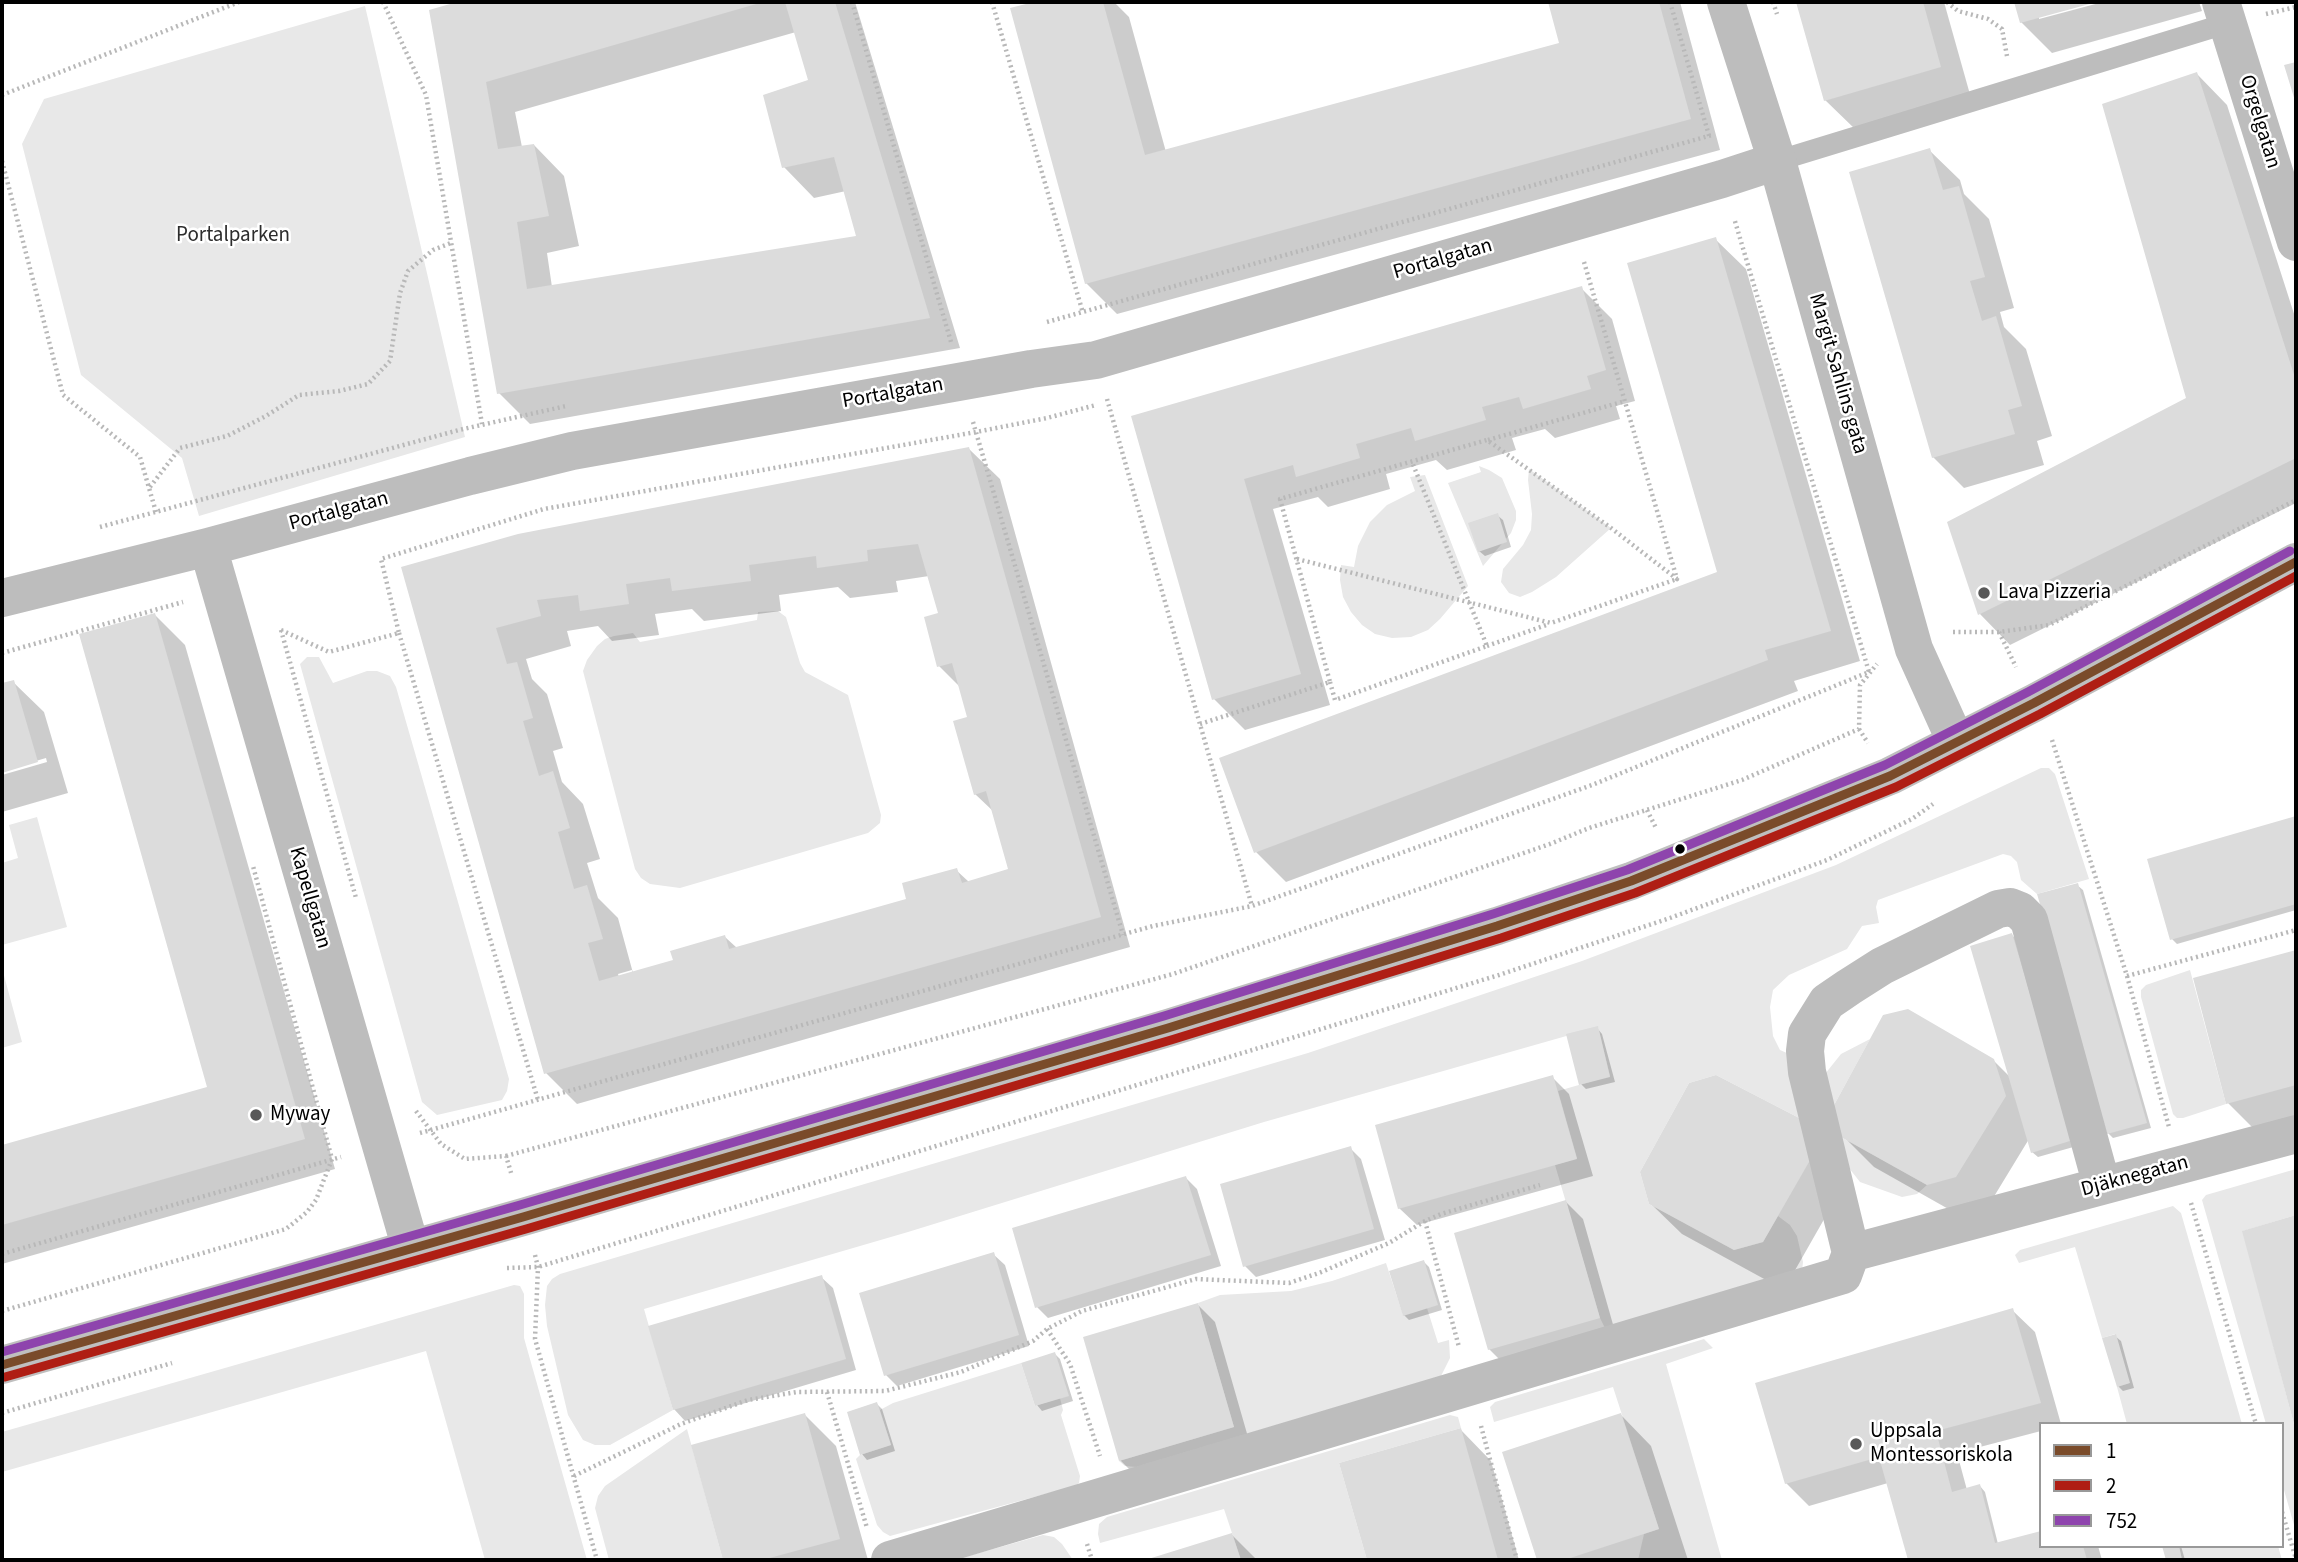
<!DOCTYPE html>
<meta charset="utf-8">
<style>
body{margin:0}
#map{position:relative;width:2298px;height:1562px;overflow:hidden;background:#fff;font-family:"Source Sans 3",sans-serif}
canvas{display:block}
.frame{position:absolute;inset:0;border:4px solid #000;pointer-events:none}
.legend{position:absolute;left:2039px;top:1422px;width:245px;height:126px;box-sizing:border-box;background:#fff;border:2px solid #999;margin:0;padding:9px 12px;list-style:none;font-size:21px;color:#000}
.legend li{display:flex;align-items:center;gap:14px;height:35px}
.legend b{width:35px;border:2px solid #999}
</style>
<div id="map">
<canvas width="2298" height="1562"></canvas>
<div class="frame"></div>
<ul class="legend">
<li><b style="height:9px;background:#7a4b2a"></b>1</li>
<li><b style="height:9px;background:#af1e14"></b>2</li>
<li><b style="height:9px;background:#8e44ad"></b>752</li>
</ul>
</div>
<script>
const g = document.querySelector('canvas').getContext('2d');
g.lineJoin = 'round';
function fillPath(path, color) {
  g.fillStyle = color;
  g.fill(path, 'evenodd');
}
function shape(rows) {
  const path = new Path2D();
  for (const r of rows) {
    path.moveTo(r[0], r[1]);
    for (let i = 2; i < r.length; i += 2) path.lineTo(r[i], r[i + 1]);
  }
  return path;
}
function trace(path, color, width, dash) {
  g.strokeStyle = color;
  g.lineWidth = width;
  g.lineCap = dash ? 'butt' : 'round';
  g.setLineDash(dash || []);
  g.stroke(path);
}
function label(font, color, halo, rows, align = 'center') {
  g.font = font + ' "Source Sans 3",sans-serif';
  g.lineWidth = 5;
  g.setLineDash([]);
  g.textBaseline = 'middle';
  g.strokeStyle = halo;
  g.fillStyle = color;
  for (const [text, x, y, turn = 0] of rows) {
    g.save();
    g.translate(x, y);
    g.rotate((+turn || 0) * Math.PI / 180);
    g.textAlign = isNaN(turn) ? turn : align;
    if (halo) g.strokeText(text, 0, 0);
    g.fillText(text, 0, 0);
    g.restore();
  }
}
fillPath(shape([
 [365,6,465,437,199,516,182,458,81,375,22,144,44,99],
 [1479,466,1489,470,1502,478,1516,511,1516,520,1511,533,1483,566,1448,483,1481,472],
 [1529,469,1611,528,1556,577,1532,592,1520,597,1509,593,1501,582,1503,569,1523,545,1531,530,1532,514,1528,480],
 [1425,475,1468,586,1440,619,1428,630,1411,637,1392,638,1375,634,1362,625,1351,612,1343,597,1340,580,1341,565,1354,567,1358,546,1370,522,1387,505,1415,491,1410,477],
 [778,611,786,617,800,663,805,672,848,695,881,815,880,823,868,833,680,888,650,884,641,878,635,869,583,671,587,660,597,646,605,639,614,636,633,633,640,642,757,620,758,612],
 [307,657,319,657,333,683,367,671,377,671,390,676,396,687,509,1079,507,1091,502,1100,437,1115,422,1102,300,664],
 [2041,768,2049,768,2055,774,2089,879,2037,894,2021,880,2017,862,2011,856,2003,854,1878,900,1876,907,1879,923,1862,926,1847,949,1789,975,1773,990,1770,1007,1773,1036,1780,1050,1789,1054,1805,1121,1716,1075,1689,1083,1640,1172,1649,1204,1734,1250,1763,1242,1778,1216,1790,1225,1797,1236,1803,1262,1802,1271,1607,1332,1600,1318,1555,1165,1577,1158,1558,1091,1610,1076,1598,1027,1264,1122,908,1232,644,1309,673,1410,610,1445,595,1445,583,1440,568,1415,547,1326,545,1305,547,1286,552,1279,560,1274,1308,1053,1582,961,1836,865],
 [37,817,67,927,2,945,2,863,18,858,9,825],
 [2,968,22,1042,2,1048],
 [2190,970,2226,1104,2183,1118,2177,1118,2173,1114,2141,997,2141,990,2146,985],
 [1870,1039,1833,1107,1841,1137,1927,1185,1917,1194,1902,1197,1860,1182,1849,1168,1833,1139,1822,1095,1825,1074,1841,1054],
 [2296,1169,2296,1215,2243,1231,2296,1432,2296,1532,2282,1483,2282,1424,2266,1424,2202,1200,2206,1195],
 [2173,1206,2181,1213,2242,1424,2127,1424,2117,1387,2129,1383,2115,1334,2102,1338,2075,1247,2019,1263,2015,1255,2020,1250],
 [1386,1263,1403,1315,1427,1308,1438,1343,1449,1340,1450,1358,1441,1376,1136,1467,1125,1466,1119,1461,1234,1427,1198,1303,1220,1295,1291,1291,1332,1281],
 [514,1285,520,1286,524,1294,524,1338,587,1560,485,1560,426,1351,2,1472,2,1432],
 [1704,1339,1713,1348,1666,1364,1722,1560,1638,1560,1644,1534,1659,1529,1613,1387,1494,1422,1490,1407,1495,1402],
 [1021,1363,1035,1406,1060,1398,1063,1410,1061,1415,1080,1476,1079,1483,1075,1486,890,1536,883,1532,877,1525,856,1459,860,1455,891,1445,880,1410,893,1403],
 [1450,1415,1458,1417,1461,1428,1339,1463,1367,1560,1241,1560,1224,1509,1100,1543,1098,1534,1099,1524,1107,1517],
 [687,1429,723,1560,609,1560,595,1508,598,1496,605,1486],
 [1043,1535,1054,1537,1062,1544,1073,1560,954,1560],
 [2179,1546,2278,1546,2282,1560,2182,1560]
]), '#e8e8e8');
fillPath(shape([
 [464,2,855,2,960,348,530,424,499,393,431,11],
 [796,32,810,81,784,167,814,198,846,191,859,237,552,287,547,253,579,246,564,176,534,145,522,147,515,112],
 [1040,2,1114,2,1129,17,1166,152,1561,44,1550,2,1680,2,1720,150,1117,314,1086,283,1012,9],
 [1798,2,1944,2,1971,98,1856,130,1825,100],
 [2016,2,2090,2,2039,16,2039,19,2103,2,2199,2,2202,11,2052,53,2021,22],
 [2197,74,2227,105,2296,320,2296,503,2010,645,1980,614,1949,523,2188,399],
 [1929,150,1960,180,1964,194,1989,219,2014,308,2000,312,2004,327,2026,349,2052,436,2037,441,2044,465,1964,488,1933,457],
 [1715,239,1746,269,1860,661,1794,681,1798,691,1286,882,1256,852,1719,573],
 [1581,288,1612,319,1635,401,1616,406,1620,419,1555,438,1545,429,1512,438,1516,450,1447,470,1436,460,1386,474,1390,489,1328,507,1318,497,1273,509,1330,705,1245,730,1214,699,1133,418],
 [969,449,1000,479,1130,947,577,1104,546,1073,403,569],
 [929,576,940,615,939,666,960,687,969,718,975,794,994,812,1010,871,969,882,956,870,908,900,737,948,725,937,675,961,633,973,618,918,598,898,587,863,600,859,583,804,562,782,553,751,563,748,547,694,532,679,526,659,571,646,567,631,598,626,612,641,659,635,655,614,692,609,704,621,781,611,779,595,838,587,850,598,898,592,896,581],
 [632,970,632,973,619,977,618,974],
 [1497,515,1503,520,1511,547,1485,556,1479,551],
 [155,615,185,645,335,1169,2,1264,2,1147,209,1088],
 [13,682,44,712,68,793,2,812,2,775,47,762,46,758,2,771,2,685],
 [2296,818,2296,910,2177,944,2172,939,2149,860],
 [2077,885,2083,890,2151,1128,2113,1138,2108,1133],
 [2012,935,2017,940,2077,1146,2038,1157,2032,1152,2029,1139,1987,1208,1959,1215,1874,1167,1843,1136,1993,1060,2010,1077],
 [2296,952,2296,1123,2259,1134,2228,1103,2195,979],
 [1597,1028,1602,1034,1615,1082,1586,1089,1581,1084],
 [1552,1077,1569,1094,1593,1176,1417,1225,1399,1208],
 [1716,1077,1843,1186,1794,1272,1766,1280,1682,1234,1650,1203],
 [1350,1148,1361,1159,1385,1240,1256,1277,1245,1266],
 [1186,1178,1197,1189,1221,1266,1048,1318,1037,1307],
 [1566,1202,1583,1219,1616,1335,1506,1366,1489,1349],
 [2296,1217,2296,1425,2245,1232],
 [993,1254,1005,1265,1029,1346,897,1386,886,1375],
 [1424,1262,1429,1267,1442,1310,1409,1320,1404,1315],
 [821,1277,833,1288,856,1370,685,1421,674,1409],
 [1198,1305,1215,1322,1250,1444,1137,1477,1120,1460],
 [2012,1310,2035,1332,2061,1424,2041,1424,2041,1431,1957,1453,1967,1490,1980,1486,1985,1492,1998,1544,2098,1546,2102,1560,1910,1560,1888,1483,1809,1506,1786,1483],
 [2115,1336,2121,1341,2134,1388,2123,1391,2118,1386],
 [1055,1354,1060,1359,1073,1401,1042,1411,1037,1405],
 [877,1404,882,1409,895,1451,867,1460,862,1454],
 [805,1415,836,1446,868,1560,725,1560,693,1447],
 [1621,1415,1651,1446,1688,1560,1539,1560,1504,1453],
 [1461,1430,1491,1461,1519,1560,1369,1560,1341,1464],
 [1232,1535,1257,1560,1149,1560],
 [2164,1546,2181,1546,2185,1560,2168,1560]
]), '#0003');
fillPath(shape([
 [457,2,763,2,486,82,498,149,534,144,549,216,517,222,527,289,856,236,834,157,782,168,763,95,808,80,785,2,835,2,930,318,497,394,429,10],
 [1034,2,1103,2,1145,155,1559,43,1548,2,1659,2,1691,119,1085,284,1010,8],
 [1796,2,1923,2,1941,67,1824,101],
 [2014,2,2093,2,2093,3,2020,23],
 [2296,62,2296,104,2284,65],
 [2197,72,2296,381,2296,458,1978,615,1947,522,2186,398,2102,104],
 [1930,148,1943,190,1959,186,1985,277,1970,281,1982,321,1996,316,2022,406,2008,410,2015,434,1932,458,1849,172],
 [1716,237,1831,631,1765,650,1768,660,1254,853,1219,758,1717,572,1627,263],
 [1582,286,1606,370,1587,376,1591,389,1523,409,1519,397,1482,407,1486,420,1415,441,1411,428,1356,444,1360,458,1296,477,1293,465,1244,479,1301,674,1212,700,1131,416],
 [969,447,1101,917,544,1074,401,567,518,534],
 [918,544,938,613,924,617,937,667,952,663,967,717,953,721,974,795,986,791,1008,869,962,883,957,868,902,883,906,899,729,949,725,935,670,951,673,960,599,981,588,943,603,939,587,885,574,889,558,832,570,828,553,771,539,776,523,721,533,718,517,662,507,664,496,628,541,616,537,600,578,595,580,611,629,604,626,584,670,578,672,591,751,581,749,565,816,556,817,568,868,561,867,550],
 [1498,513,1507,542,1478,552,1468,523],
 [155,613,305,1139,2,1225,2,1145,207,1087,79,634],
 [14,680,38,762,2,773,2,683],
 [2296,816,2296,904,2170,940,2147,859],
 [2078,883,2147,1123,2107,1134,2037,894],
 [2012,933,2073,1140,2031,1153,1970,946],
 [2296,950,2296,1085,2226,1104,2193,978],
 [1908,1009,1994,1059,2006,1096,1956,1177,1927,1185,1841,1137,1833,1107,1883,1015],
 [1598,1026,1610,1077,1579,1085,1566,1034],
 [1553,1075,1577,1159,1398,1209,1375,1125],
 [1716,1075,1805,1121,1813,1155,1763,1242,1734,1250,1649,1204,1640,1172,1689,1083],
 [1351,1146,1374,1229,1243,1267,1220,1184],
 [1186,1176,1211,1255,1035,1308,1012,1228],
 [1566,1200,1600,1318,1488,1350,1454,1233],
 [2296,1215,2296,1428,2295,1428,2242,1231],
 [994,1252,1019,1335,884,1376,859,1293],
 [1424,1260,1438,1305,1403,1316,1389,1271],
 [822,1275,846,1359,673,1410,648,1326],
 [1198,1303,1234,1427,1119,1461,1083,1337],
 [2013,1308,2041,1403,1936,1431,1952,1492,1980,1484,1995,1543,2041,1531,2041,1546,2083,1546,2087,1560,1908,1560,1879,1457,1785,1484,1755,1383],
 [2116,1334,2130,1383,2117,1387,2102,1338],
 [1055,1352,1069,1396,1035,1406,1021,1363],
 [877,1402,891,1445,860,1455,847,1412],
 [805,1413,840,1539,762,1560,723,1560,691,1445],
 [1621,1413,1659,1529,1564,1560,1537,1560,1502,1452],
 [1461,1428,1498,1560,1367,1560,1339,1463],
 [1232,1533,1241,1560,1145,1560],
 [2162,1546,2179,1546,2182,1560,2166,1560]
]), '#dcdcdc');
trace(shape([
 [383,2,426,95,482,424],
 [852,2,951,342],
 [992,2,1083,313],
 [1670,2,1710,139],
 [1773,2,1777,14],
 [1947,2,1958,11,1988,19,2002,29,2007,56],
 [2266,14,2296,7],
 [2,95,239,2],
 [2,161,63,395,140,457,156,512],
 [1047,322,1712,135],
 [1107,399,1252,906],
 [973,422,1123,935],
 [1488,440,1625,401],
 [150,487,180,448,227,436,266,416,299,395,339,391,368,384,390,361,400,293,408,271,433,250,451,243],
 [100,527,459,430,566,406],
 [1297,559,1551,623,1677,579],
 [281,630,329,652,399,633,381,559,544,509,976,432,1047,418,1096,405],
 [281,630,356,898],
 [1953,632,1999,632,2049,625,2296,500],
 [1999,632,2016,667],
 [399,633,538,1100],
 [1487,646,1549,624],
 [2,653,183,602],
 [1330,682,1335,700,1487,646,1412,462],
 [1200,724,1330,682,1280,499,1487,440,1611,528,1677,579,1584,262],
 [1859,729,1868,743],
 [2052,740,2127,976,2169,1127],
 [1647,810,1656,828],
 [2127,976,2296,930],
 [416,1111,441,1144,465,1159,506,1156,512,1176],
 [420,1133,1153,926,1252,906,1592,785,1869,672,1734,218],
 [506,1156,1173,974,1550,844,1589,828,1742,780,1859,729,1860,685,1877,664],
 [2191,1203,2256,1424],
 [1425,1221,1459,1347],
 [2,1254,341,1157],
 [535,1255,538,1267,535,1339,597,1560],
 [507,1268,538,1267,1499,975,1670,918,1827,860,1912,819,1933,804],
 [2,1311,286,1229,307,1212,316,1200,332,1159,253,866],
 [1047,1329,1070,1364,1100,1456],
 [827,1392,867,1528],
 [2,1413,172,1363],
 [1481,1426,1517,1560],
 [574,1476,681,1424,748,1400,797,1392,885,1391,961,1372,1033,1341,1047,1329,1082,1311,1196,1279,1289,1283,1319,1273,1389,1243,1425,1221,1441,1214,1540,1185],
 [2282,1512,2296,1559],
 [1087,1544,1092,1560]
]), '#b8b8b8', 4.5, [2, 3.5]);
trace(shape([
 [1777,161,2228,23]
]), '#bdbdbd', 21);
trace(shape([
 [1726,2,1777,161,1914,649,1956,742],
 [2221,2,2296,242],
 [208,547,411,1249],
 [2,598,208,547,470,476,572,451,1031,369,1096,360,1722,179,1777,161],
 [1851,1253,2296,1134],
 [890,1560,1843,1275,1851,1253,1807,1072,1805,1051,1807,1034,1827,1002,1849,987,1882,966,1998,909,2010,907,2020,911,2029,920,2102,1186]
]), '#bdbdbd', 38);
trace(shape([
 [2,1365,523,1217,1168,1028,1497,926,1631,881,1890,776,2034,703,2296,562]
]), '#bfbfbf', 38);
trace(shape([
 [2,1365,523,1217,1168,1028,1497,926,1631,881,1890,776,2034,703,2296,562]
]), '#7a4b2a', 9);
trace(shape([
 [5,1377,526,1229,1171,1040,1501,938,1635,893,1896,787,2040,714,2296,576]
]), '#af1e14', 9);
trace(shape([
 [2,1352,520,1205,1164,1016,1493,914,1627,870,1885,765,2028,692,2290,551]
]), '#8e44ad', 9);
for (const [x, y, r, color] of [
 [1984,593,7,"#595959"],
 [1680,849,6,"#000"],
 [256,1115,7,"#595959"],
 [1856,1444,7,"#595959"]
]) {
  const dot = new Path2D();
  dot.arc(x, y, r, 0, 2 * Math.PI);
  g.fillStyle = color;
  g.fill(dot);
  trace(dot, '#fff', 2.5);
}
label('21px', '#000', '#fff', [
 ["Orgelgatan",2259,122,73],
 ["Portalgatan",1443,260,-16],
 ["Margit Sahlins gata",1837,374,74],
 ["Portalgatan",893,394,-10],
 ["Portalgatan",339,512,-15],
 ["Kapellgatan",309,898,74],
 ["Djäknegatan",2135,1177,-15]
]);
label('21px', '#2d2d2d', '#fff', [
 ["Portalparken",233,236]
]);
label('21px', '#000', '#fff', [
 ["Lava Pizzeria",1998,593],
 ["Myway",270,1115],
 ["Uppsala",1870,1432],
 ["Montessoriskola",1870,1456]
], 'left');
</script>
